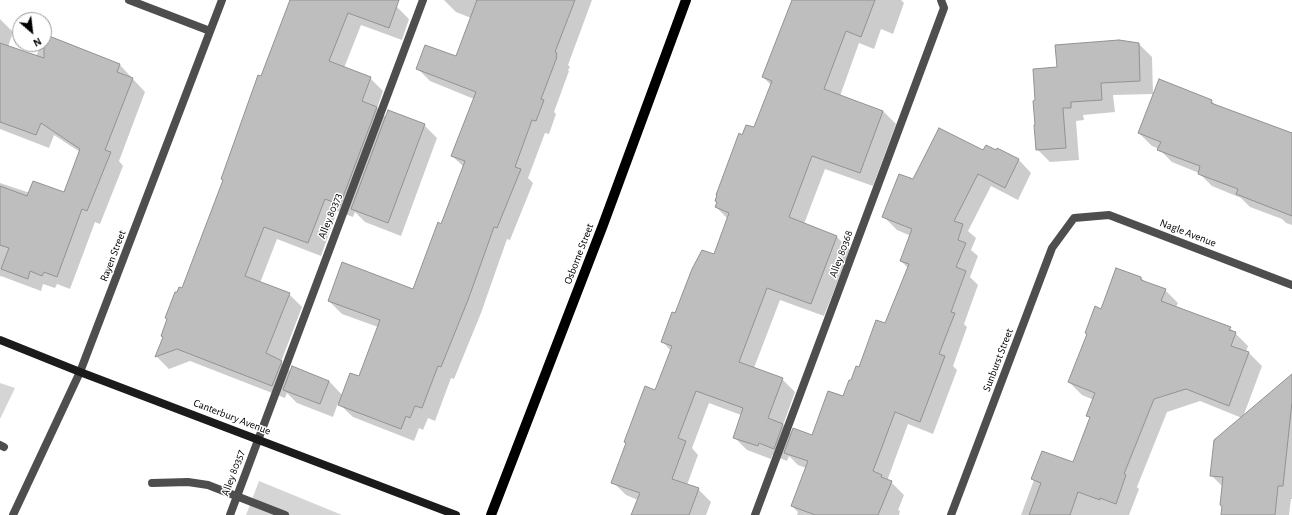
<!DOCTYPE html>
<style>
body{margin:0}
#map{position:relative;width:1292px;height:515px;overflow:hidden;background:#fff;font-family:"Alegreya Sans",sans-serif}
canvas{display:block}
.north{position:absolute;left:12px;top:12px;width:40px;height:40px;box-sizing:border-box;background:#fff;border:1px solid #999;border-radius:50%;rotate:152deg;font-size:11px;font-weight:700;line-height:16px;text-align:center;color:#000}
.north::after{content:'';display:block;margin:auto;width:14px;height:18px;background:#000;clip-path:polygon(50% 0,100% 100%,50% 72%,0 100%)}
</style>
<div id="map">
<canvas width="1292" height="515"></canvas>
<div class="north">N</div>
</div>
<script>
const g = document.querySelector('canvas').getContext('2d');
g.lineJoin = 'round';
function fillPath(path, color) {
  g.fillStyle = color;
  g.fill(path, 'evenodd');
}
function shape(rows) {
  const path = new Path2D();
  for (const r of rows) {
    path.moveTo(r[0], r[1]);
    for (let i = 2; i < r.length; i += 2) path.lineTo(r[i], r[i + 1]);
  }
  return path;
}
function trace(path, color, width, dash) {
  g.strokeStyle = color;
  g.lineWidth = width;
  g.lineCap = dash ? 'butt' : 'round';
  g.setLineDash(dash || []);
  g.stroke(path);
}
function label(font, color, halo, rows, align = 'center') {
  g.font = font + ' "Alegreya Sans",sans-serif';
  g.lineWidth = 3;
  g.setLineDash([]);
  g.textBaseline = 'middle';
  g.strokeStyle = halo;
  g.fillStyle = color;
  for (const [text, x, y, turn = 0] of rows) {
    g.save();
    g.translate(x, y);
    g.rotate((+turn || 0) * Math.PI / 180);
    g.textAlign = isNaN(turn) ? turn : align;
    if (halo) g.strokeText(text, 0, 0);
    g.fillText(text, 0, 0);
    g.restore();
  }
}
fillPath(shape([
 [0,383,15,388,0,419],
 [259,481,342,515,246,515]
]), '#d5d5d5');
fillPath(shape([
 [295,0,379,0,396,6,409,19,402,40,361,25,344,68,370,78,383,91,377,108,386,117,424,125,437,138,401,236,365,222,355,212,353,217,337,211,321,256,277,239,260,283,289,294,302,307,281,362,291,372,329,381,343,396,359,378,378,327,342,314,329,301,414,290,442,225,464,167,452,156,474,99,430,81,417,68,457,58,471,18,456,12,444,0,592,0,568,65,570,67,568,70,569,71,554,112,556,114,549,134,545,133,528,178,533,183,510,240,507,239,481,313,454,379,451,378,435,421,428,418,423,430,419,428,414,441,353,417,338,403,333,417,297,403,287,393,285,398,190,361,169,369,156,356,163,338,162,336,183,289,262,77],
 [792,0,901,0,904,3,893,34,881,29,874,49,859,43,840,96,883,111,896,124,873,186,825,169,804,224,837,237,850,250,824,316,780,300,754,368,782,379,795,392,783,425,792,434,812,436,843,398,886,324,908,268,901,261,911,236,897,230,884,217,914,180,984,152,1019,160,1031,173,1018,200,991,186,968,231,976,238,971,250,978,256,970,277,978,285,964,324,967,327,953,366,957,370,933,434,908,424,887,481,891,482,904,495,898,510,900,511,899,515,797,515,798,512,792,506,806,468,798,465,789,456,787,461,772,455,771,459,747,450,734,437,741,415,709,403,692,448,698,455,687,485,698,489,711,502,706,515,632,515,638,500,626,495,613,482,656,392,671,351,663,342,714,256,728,219,716,207,718,203,716,201,743,136,754,129,771,85,763,77,789,12,788,11],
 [0,19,13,32,8,47,36,57,41,44,44,44,44,35,120,65,145,92,119,161,123,166,100,224,95,222,70,289,57,284,55,288,43,284,41,291,1,276,0,277,0,183,30,193,64,193,80,152,54,135,49,148,0,129],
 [1139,44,1152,57,1153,94,1113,95,1115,112,1083,115,1084,120,1076,121,1079,160,1050,162,1037,149,1036,126,1058,68],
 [1159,81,1212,101,1216,106,1292,134,1292,225,1286,223,1282,219,1250,207,1241,198,1212,186,1199,173,1172,162,1159,149,1152,146,1139,133],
 [1141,278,1145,282,1165,290,1178,303,1176,307,1230,328,1248,346,1246,352,1249,353,1262,366,1243,417,1292,375,1292,499,1291,499,1289,515,1222,515,1223,487,1211,475,1242,418,1200,401,1167,412,1137,487,1139,489,1129,515,1021,515,1034,480,1033,479,1074,463,1090,418,1088,416,1094,400,1082,395,1069,382,1101,310]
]), '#0003');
const building = shape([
 [290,0,399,0,389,28,348,13,329,61,371,77,362,101,377,107,340,205,325,199,308,243,264,227,245,276,290,293,266,353,282,361,272,386,177,349,155,357,163,337,161,336,167,319,165,318,175,292,177,292,179,287,182,288,223,180,221,179,258,75,261,76,290,0],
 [477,0,575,0,555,52,557,53,556,57,557,57,541,99,544,100,536,121,532,120,515,167,521,169,497,228,494,227,468,300,441,367,438,366,422,408,415,406,410,418,406,416,401,429,338,405,350,373,359,376,380,320,328,301,342,262,413,289,438,222,441,224,465,161,451,156,476,92,416,69,425,45,456,56,477,0],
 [792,0,875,0,861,37,846,31,824,89,883,111,860,173,812,156,789,217,837,236,811,304,767,288,739,362,783,378,768,418,783,424,774,449,759,443,758,446,733,438,743,408,696,391,678,438,686,441,672,479,699,488,689,515,631,515,640,493,611,483,626,443,624,442,645,386,655,390,672,346,661,342,672,312,675,313,692,269,702,250,714,254,729,213,715,207,717,202,715,201,717,195,716,195,739,133,742,135,746,125,754,127,772,81,762,77,792,0],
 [44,34,120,64,117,72,133,78,105,150,111,152,87,211,82,209,57,277,44,272,42,276,30,271,28,279,1,269,9,248,0,245,0,186,27,196,33,181,64,192,80,149,41,123,36,135,0,122,0,43,44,58,44,34],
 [1119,40,1139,43,1140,81,1101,83,1102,100,1071,102,1071,108,1063,108,1066,148,1036,150,1034,125,1035,125,1033,101,1035,100,1033,69,1057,67,1055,45,1119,40],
 [1159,79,1212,100,1211,103,1292,133,1292,216,1236,194,1238,189,1198,174,1200,166,1157,150,1161,142,1138,133,1159,79],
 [388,110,425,124,388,223,351,209,388,110],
 [939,128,983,150,986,145,996,150,997,148,1019,159,1005,188,978,174,954,221,963,224,958,240,966,243,956,267,966,271,951,312,955,313,939,354,945,356,920,422,895,412,873,471,882,475,881,477,892,481,878,515,815,515,791,506,808,461,784,453,793,428,812,435,828,391,843,396,849,380,851,380,856,366,859,367,876,320,885,323,909,264,900,261,912,229,882,217,899,174,913,179,939,128],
 [1116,268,1141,277,1141,280,1166,289,1161,301,1231,327,1229,330,1236,332,1231,346,1249,352,1229,406,1186,389,1154,399,1124,474,1126,475,1116,504,1100,498,1100,500,1078,492,1070,515,1029,515,1041,483,1031,479,1042,451,1073,462,1090,417,1086,416,1095,393,1068,382,1087,334,1085,333,1095,306,1101,309,1116,268],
 [292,366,329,381,320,404,283,390,292,366],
 [1292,374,1292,402,1283,486,1278,486,1275,515,1221,515,1222,506,1220,505,1223,477,1210,476,1214,440,1292,374]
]);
fillPath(building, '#bebebe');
trace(building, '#929292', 1);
trace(shape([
 [0,445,4,447],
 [152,483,188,482,208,485,285,515],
 [230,515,423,0],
 [755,515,944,8,941,0]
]), '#4e4e4e', 8);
trace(shape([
 [129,0,210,31],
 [13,515,80,372,222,0],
 [951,515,1052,248,1074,218,1109,215,1292,285]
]), '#4e4e4e', 8);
trace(shape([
 [0,340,80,372,456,515]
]), '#1b1b1b', 8);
trace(shape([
 [491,515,603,225,686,0]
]), '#000', 10);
label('11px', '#000', '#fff', [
 ["Alley 80373",330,216,-69],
 ["Nagle Avenue",1188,233,21],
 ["Osborne Street",579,254,-69],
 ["Alley 80368",841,254,-70],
 ["Rayen Street",113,256,-69],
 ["Sunburst Street",998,360,-69],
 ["Canterbury Avenue",232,417,21],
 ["Alley 80357",233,473,-70]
]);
</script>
